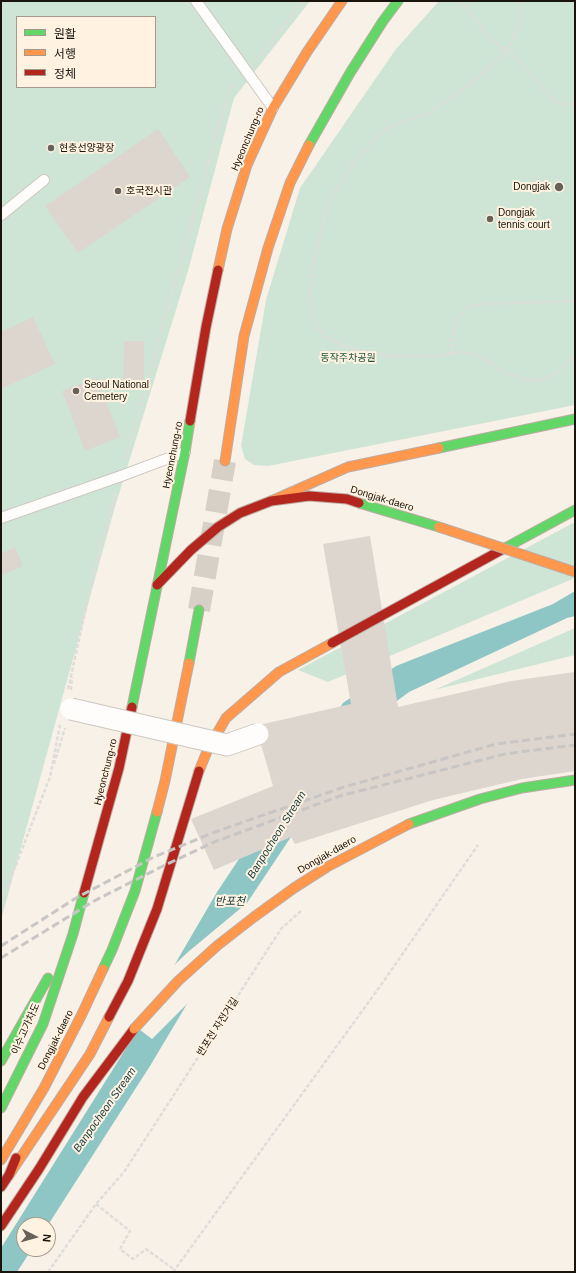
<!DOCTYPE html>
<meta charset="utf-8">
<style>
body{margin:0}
#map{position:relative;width:576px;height:1273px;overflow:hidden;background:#f8f1e8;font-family:Arial,"Noto Sans KR",sans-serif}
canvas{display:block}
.frame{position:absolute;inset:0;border:2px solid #19140c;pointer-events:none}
.legend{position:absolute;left:16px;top:16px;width:140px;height:72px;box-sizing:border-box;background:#fff2e1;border:1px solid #a3998c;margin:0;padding:5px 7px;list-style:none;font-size:12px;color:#19140c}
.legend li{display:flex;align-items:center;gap:8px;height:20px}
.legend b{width:20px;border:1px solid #a3998c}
.north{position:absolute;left:16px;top:1217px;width:40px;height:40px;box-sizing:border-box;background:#fff2e1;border:1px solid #a3998c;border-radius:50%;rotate:96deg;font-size:11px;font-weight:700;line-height:16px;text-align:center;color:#19140c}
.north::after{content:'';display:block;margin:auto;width:14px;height:18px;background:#676159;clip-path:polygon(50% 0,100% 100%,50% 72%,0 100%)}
</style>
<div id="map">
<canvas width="576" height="1273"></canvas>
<div class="frame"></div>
<ul class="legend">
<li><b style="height:5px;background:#63d668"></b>원활</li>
<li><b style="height:5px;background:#ff974d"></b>서행</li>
<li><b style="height:5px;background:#b3261e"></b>정체</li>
</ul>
<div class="north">N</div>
</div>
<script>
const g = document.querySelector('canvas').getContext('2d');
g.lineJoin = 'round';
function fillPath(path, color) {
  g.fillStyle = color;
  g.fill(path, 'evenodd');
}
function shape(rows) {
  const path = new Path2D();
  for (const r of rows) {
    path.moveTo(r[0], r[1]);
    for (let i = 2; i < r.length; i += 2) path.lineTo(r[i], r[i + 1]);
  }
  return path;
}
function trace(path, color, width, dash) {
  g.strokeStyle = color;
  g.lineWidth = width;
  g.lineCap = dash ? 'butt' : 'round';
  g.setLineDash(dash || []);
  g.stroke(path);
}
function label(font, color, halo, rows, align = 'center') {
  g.font = font + ' Arial,"Noto Sans KR",sans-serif';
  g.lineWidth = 4;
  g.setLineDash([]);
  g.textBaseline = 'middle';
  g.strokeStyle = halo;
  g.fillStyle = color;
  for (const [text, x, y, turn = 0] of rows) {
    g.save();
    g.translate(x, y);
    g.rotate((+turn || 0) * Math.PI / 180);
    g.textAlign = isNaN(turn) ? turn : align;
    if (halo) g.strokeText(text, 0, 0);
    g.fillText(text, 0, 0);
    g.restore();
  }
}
fillPath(shape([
 [1,1,310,1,234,98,188,271,114,510,1,920],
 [17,17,155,17,155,87,17,87],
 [439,1,575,1,575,405,268,466,254,465,245,459,241,446,266,300,300,188,396,49],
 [575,522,575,578,328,682,298,670],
 [575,628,575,655,434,690]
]), '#cee5d5');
fillPath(shape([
 [575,591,575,616,567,618,409,692,366,724,249,900,150,1066,48,1225,24,1225,24,1249,32,1249,17,1272,1,1272,1,1248,125,1050,217,892,343,703,396,666,553,604]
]), '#8ec6c5');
fillPath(shape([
 [253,898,193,998,152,1039,136,1027,169,970,188,952]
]), '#f8f1e8');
fillPath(shape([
 [158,129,190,177,78,253,45,206],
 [33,317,55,364,1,389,1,332],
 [124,341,144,341,144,383,123,383],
 [97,378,120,437,85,451,62,391],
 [370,536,398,707,511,681,575,672,575,771,522,779,433,800,295,844,291,837,214,870,191,819,273,786,258,734,259,725,351,704,323,544],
 [15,547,23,566,1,576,1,554]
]), '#dcd6ce');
trace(shape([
 [199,610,225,461]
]), '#d7d0c7', 22, [22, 11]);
const lane = shape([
 [196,1,273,108],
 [1,215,44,180],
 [1,518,121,476,185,452]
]);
const fast = shape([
 [309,145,350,73,383,21,398,1],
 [439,448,575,419],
 [359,503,439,527],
 [505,548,575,510],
 [189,663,199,610],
 [132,707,185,452,190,421],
 [409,824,480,799,522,788,575,780],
 [103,969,112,950,135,891,157,812],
 [1,1061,48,978],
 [1,1108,43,1024,73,934,84,893]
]);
const slow = shape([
 [218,270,227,229,247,165,273,108,307,52,342,1],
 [225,461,244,336,268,248,290,183,309,145],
 [271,501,348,467,439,448],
 [199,771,208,749,226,718,279,672,332,643],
 [157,812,165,781,189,663],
 [1,1160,44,1088,82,1014,103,969],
 [9,1175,90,1054,109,1017]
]);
const jam = shape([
 [190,421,206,327,218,270],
 [157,585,191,550,218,527,240,513,271,501,309,496,347,499,359,503],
 [332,643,505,548],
 [84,893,119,768,132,707],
 [109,1017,128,981,157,909,199,771],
 [1,1187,9,1175,16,1158],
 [1,1226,39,1169,83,1097,134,1029]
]);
trace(lane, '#cdc7bf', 12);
trace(fast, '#beaca4', 11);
trace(slow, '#beaca4', 11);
trace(jam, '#beaca4', 11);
trace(shape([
 [461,1,491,40,514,55,557,104,575,104],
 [521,1,518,26,511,45,495,63,458,93,427,114,386,128,354,162,328,203,315,257,309,296,315,325,326,337,347,348,391,356,440,356,458,352,479,355,503,372,526,380,544,380,561,370,575,355],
 [256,61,303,1],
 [451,354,452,339,457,317,467,307,483,304,575,301],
 [126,458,215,137,231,87,236,82],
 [68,689,97,559,116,494],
 [71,690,72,677],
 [54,764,65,728],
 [1,898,7,888,50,777,60,725],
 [96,1204,130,1231,120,1249,133,1259,146,1249,175,1270],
 [48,1272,96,1204,124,1172,281,929,302,910],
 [173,1272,381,985,478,845]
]), '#dfddda', 2.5, [4, 2]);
trace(lane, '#fefdfc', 10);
trace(fast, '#63d668', 9);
trace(slow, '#ff974d', 9);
trace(jam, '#b3261e', 9);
trace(shape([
 [1,946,76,898,154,857,215,832,344,787,496,744,575,734],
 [1,958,94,901,161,867,214,842,340,796,505,754,575,745]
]), '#c8c6c4', 3, [8, 4]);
const streetBridge = shape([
 [71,709,227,745,258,734]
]);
const slowBridge = shape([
 [439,527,575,572],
 [134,1029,178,981,218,945,254,917,294,888,327,867,409,824]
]);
trace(streetBridge, '#cdc7bf', 23, []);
trace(slowBridge, '#beaca4', 11, []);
trace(streetBridge, '#fefdfc', 21);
trace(slowBridge, '#ff974d', 9);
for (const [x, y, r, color] of [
 [51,148,4,"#676159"],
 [559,187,5,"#676159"],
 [118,191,4,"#676159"],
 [490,219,4,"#676159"],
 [76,391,4,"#676159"]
]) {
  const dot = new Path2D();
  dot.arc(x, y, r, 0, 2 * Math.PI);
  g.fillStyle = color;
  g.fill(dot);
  trace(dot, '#fff2e1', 1.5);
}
label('10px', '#19140c', '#fff2e1', [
 ["Hyeonchung-ro",248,139,-67],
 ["Hyeonchung-ro",173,455,-79],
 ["Dongjak-daero",382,499,17],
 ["Hyeonchung-ro",106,772,-76],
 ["Dongjak-daero",327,855,-30],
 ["반포천 자전거길",218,1027,-57],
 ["이수고가차도",26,1029,-66],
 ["Dongjak-daero",56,1040,-63]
]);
label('10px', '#19140c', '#fff2e1', [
 ["현충선양광장",59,148],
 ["Dongjak",550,187,"right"],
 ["호국전시관",126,191],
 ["Dongjak",498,213],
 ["tennis court",498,225],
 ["Seoul National",84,385],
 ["Cemetery",84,397]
], 'left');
label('10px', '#225641', '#fff2e1', [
 ["동작주차공원",348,358]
]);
label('italic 11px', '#123a3c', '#fff2e1', [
 ["Banpocheon Stream",277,835,-58],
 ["반포천",230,902],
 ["Banpocheon Stream",105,1110,-55]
]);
</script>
